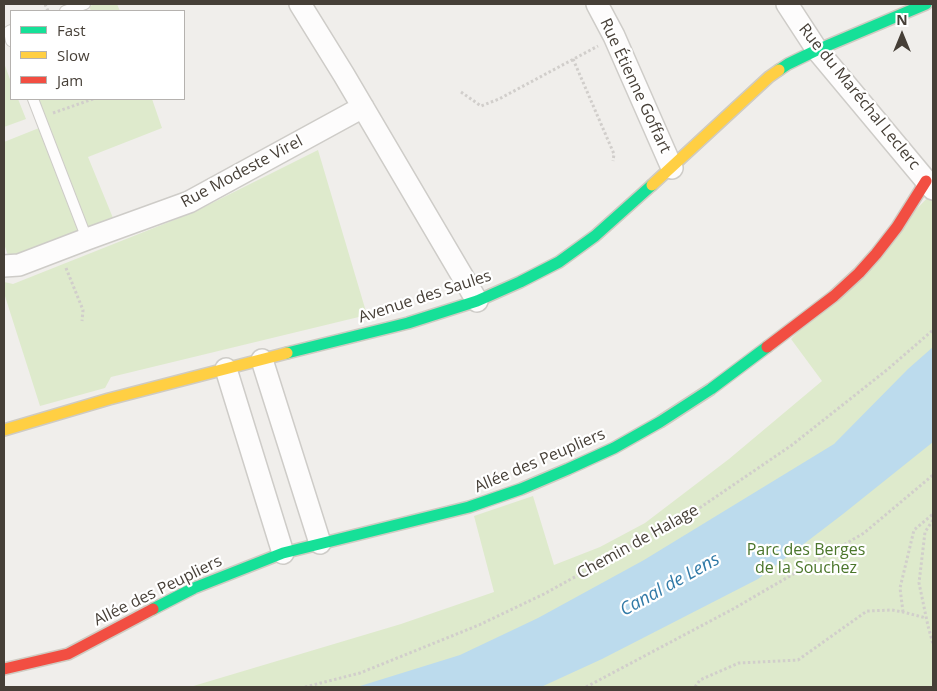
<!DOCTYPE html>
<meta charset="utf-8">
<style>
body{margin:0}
#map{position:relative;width:937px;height:691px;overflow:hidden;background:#f0eeeb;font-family:"Open Sans",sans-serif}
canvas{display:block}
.frame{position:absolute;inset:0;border:5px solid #463f37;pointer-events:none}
.legend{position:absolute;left:10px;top:10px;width:175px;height:90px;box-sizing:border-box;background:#fff;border:1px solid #b5b2af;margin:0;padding:6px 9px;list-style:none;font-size:15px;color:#463f37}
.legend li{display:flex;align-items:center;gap:10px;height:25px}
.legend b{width:25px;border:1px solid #b5b2af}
.north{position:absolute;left:877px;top:10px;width:50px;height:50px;-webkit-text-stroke:4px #fff;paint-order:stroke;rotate:0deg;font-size:14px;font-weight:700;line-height:20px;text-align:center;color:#463f37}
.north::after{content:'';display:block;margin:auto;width:18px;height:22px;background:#463f37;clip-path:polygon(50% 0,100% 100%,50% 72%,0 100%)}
</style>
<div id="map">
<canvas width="937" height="691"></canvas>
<div class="frame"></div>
<ul class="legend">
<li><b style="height:6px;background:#16e098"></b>Fast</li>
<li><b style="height:6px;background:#ffcf43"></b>Slow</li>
<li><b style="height:6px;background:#f24e42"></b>Jam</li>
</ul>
<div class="north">N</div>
</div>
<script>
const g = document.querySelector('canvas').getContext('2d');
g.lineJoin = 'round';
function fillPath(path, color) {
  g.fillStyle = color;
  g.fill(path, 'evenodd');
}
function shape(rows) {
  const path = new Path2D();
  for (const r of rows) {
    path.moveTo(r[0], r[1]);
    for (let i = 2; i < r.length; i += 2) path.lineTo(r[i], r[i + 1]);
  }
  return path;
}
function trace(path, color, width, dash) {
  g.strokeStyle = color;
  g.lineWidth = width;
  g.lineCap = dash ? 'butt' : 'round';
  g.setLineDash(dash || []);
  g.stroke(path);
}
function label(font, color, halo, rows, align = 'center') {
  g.font = font + ' "Open Sans",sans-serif';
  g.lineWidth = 4.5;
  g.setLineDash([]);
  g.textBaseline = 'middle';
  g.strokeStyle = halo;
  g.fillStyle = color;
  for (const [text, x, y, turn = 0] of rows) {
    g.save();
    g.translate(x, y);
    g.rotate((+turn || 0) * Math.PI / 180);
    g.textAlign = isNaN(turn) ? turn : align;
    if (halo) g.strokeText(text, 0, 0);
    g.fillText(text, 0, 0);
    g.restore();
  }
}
fillPath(shape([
 [97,4,117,4,120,11,91,11,89,6],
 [4,63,11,82,11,99,18,99,26,119,4,127],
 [27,99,152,99,162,128,88,157,113,218,9,258,4,244,4,142,39,128],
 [318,150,367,315,111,377,105,388,40,406,4,293,4,282,13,284,194,212],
 [933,192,933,687,190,687,401,624,494,592,474,516,533,496,554,565,600,547,645,523,729,459,822,381,791,339]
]), '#deeacc');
fillPath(shape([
 [933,347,933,442,843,514,758,579,602,659,541,687,357,687,460,655,538,618,644,560,834,444,908,369]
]), '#bcdbed');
const lane = shape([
 [65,11,85,4],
 [11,30,9,31,11,41],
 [33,99,87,239]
]);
const street = shape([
 [300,4,344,75,477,301],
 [597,4,614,36,672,168],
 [787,4,817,50,933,189],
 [4,266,19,265,87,239,189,202,363,107],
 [262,360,320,543],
 [226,369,283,553]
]);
const fast = shape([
 [779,70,788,64,817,50,926,4],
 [287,353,408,323,477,301,520,282,559,262,595,236,652,185],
 [153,609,194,588,283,553,469,507,521,489,568,469,614,448,660,422,711,389,767,347]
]);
const slow = shape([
 [652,185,769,77,779,70],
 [4,430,109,399,287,353]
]);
const jam = shape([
 [767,347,834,296,859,273,876,254,897,227,926,181],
 [4,669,68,654,153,609]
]);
trace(lane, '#ceccc8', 12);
trace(street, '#ceccc8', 24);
trace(fast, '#cfcbc2', 14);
trace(slow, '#cfcbc2', 14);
trace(jam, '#cfcbc2', 14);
trace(shape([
 [45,4,48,11],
 [573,59,614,154,613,161],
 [461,92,481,106,499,99,598,46],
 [53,113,93,99],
 [66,268,83,310,82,321],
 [933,520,925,532,919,583,928,626,933,644],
 [903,612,900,588,914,530,933,514],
 [305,687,360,673,479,625,544,594,698,509,792,445,888,369,933,330],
 [586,687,733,609,864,533,933,475],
 [695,687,700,680,739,663,798,660,867,611,892,610,903,612,926,618]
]), '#d1cecb', 3, [2.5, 2.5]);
trace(lane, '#fdfcfc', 10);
trace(street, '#fdfcfc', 21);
trace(fast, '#16e098', 11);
trace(slow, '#ffcf43', 11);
trace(jam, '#f24e42', 11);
label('16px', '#463f37', '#fff', [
 ["Rue Étienne Goffart",635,86,65],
 ["Rue du Maréchal Leclerc",859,97,51],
 ["Rue Modeste Virel",242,172,-28],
 ["Avenue des Saules",425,297,-18],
 ["Allée des Peupliers",540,461,-23],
 ["Chemin de Halage",638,542,-29],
 ["Allée des Peupliers",158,591,-26]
]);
label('16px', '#4b762b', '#fff', [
 ["Parc des Berges",806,550],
 ["de la Souchez",806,568]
]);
label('italic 18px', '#317aa7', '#fff', [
 ["Canal de Lens",670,585,-29]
]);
</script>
